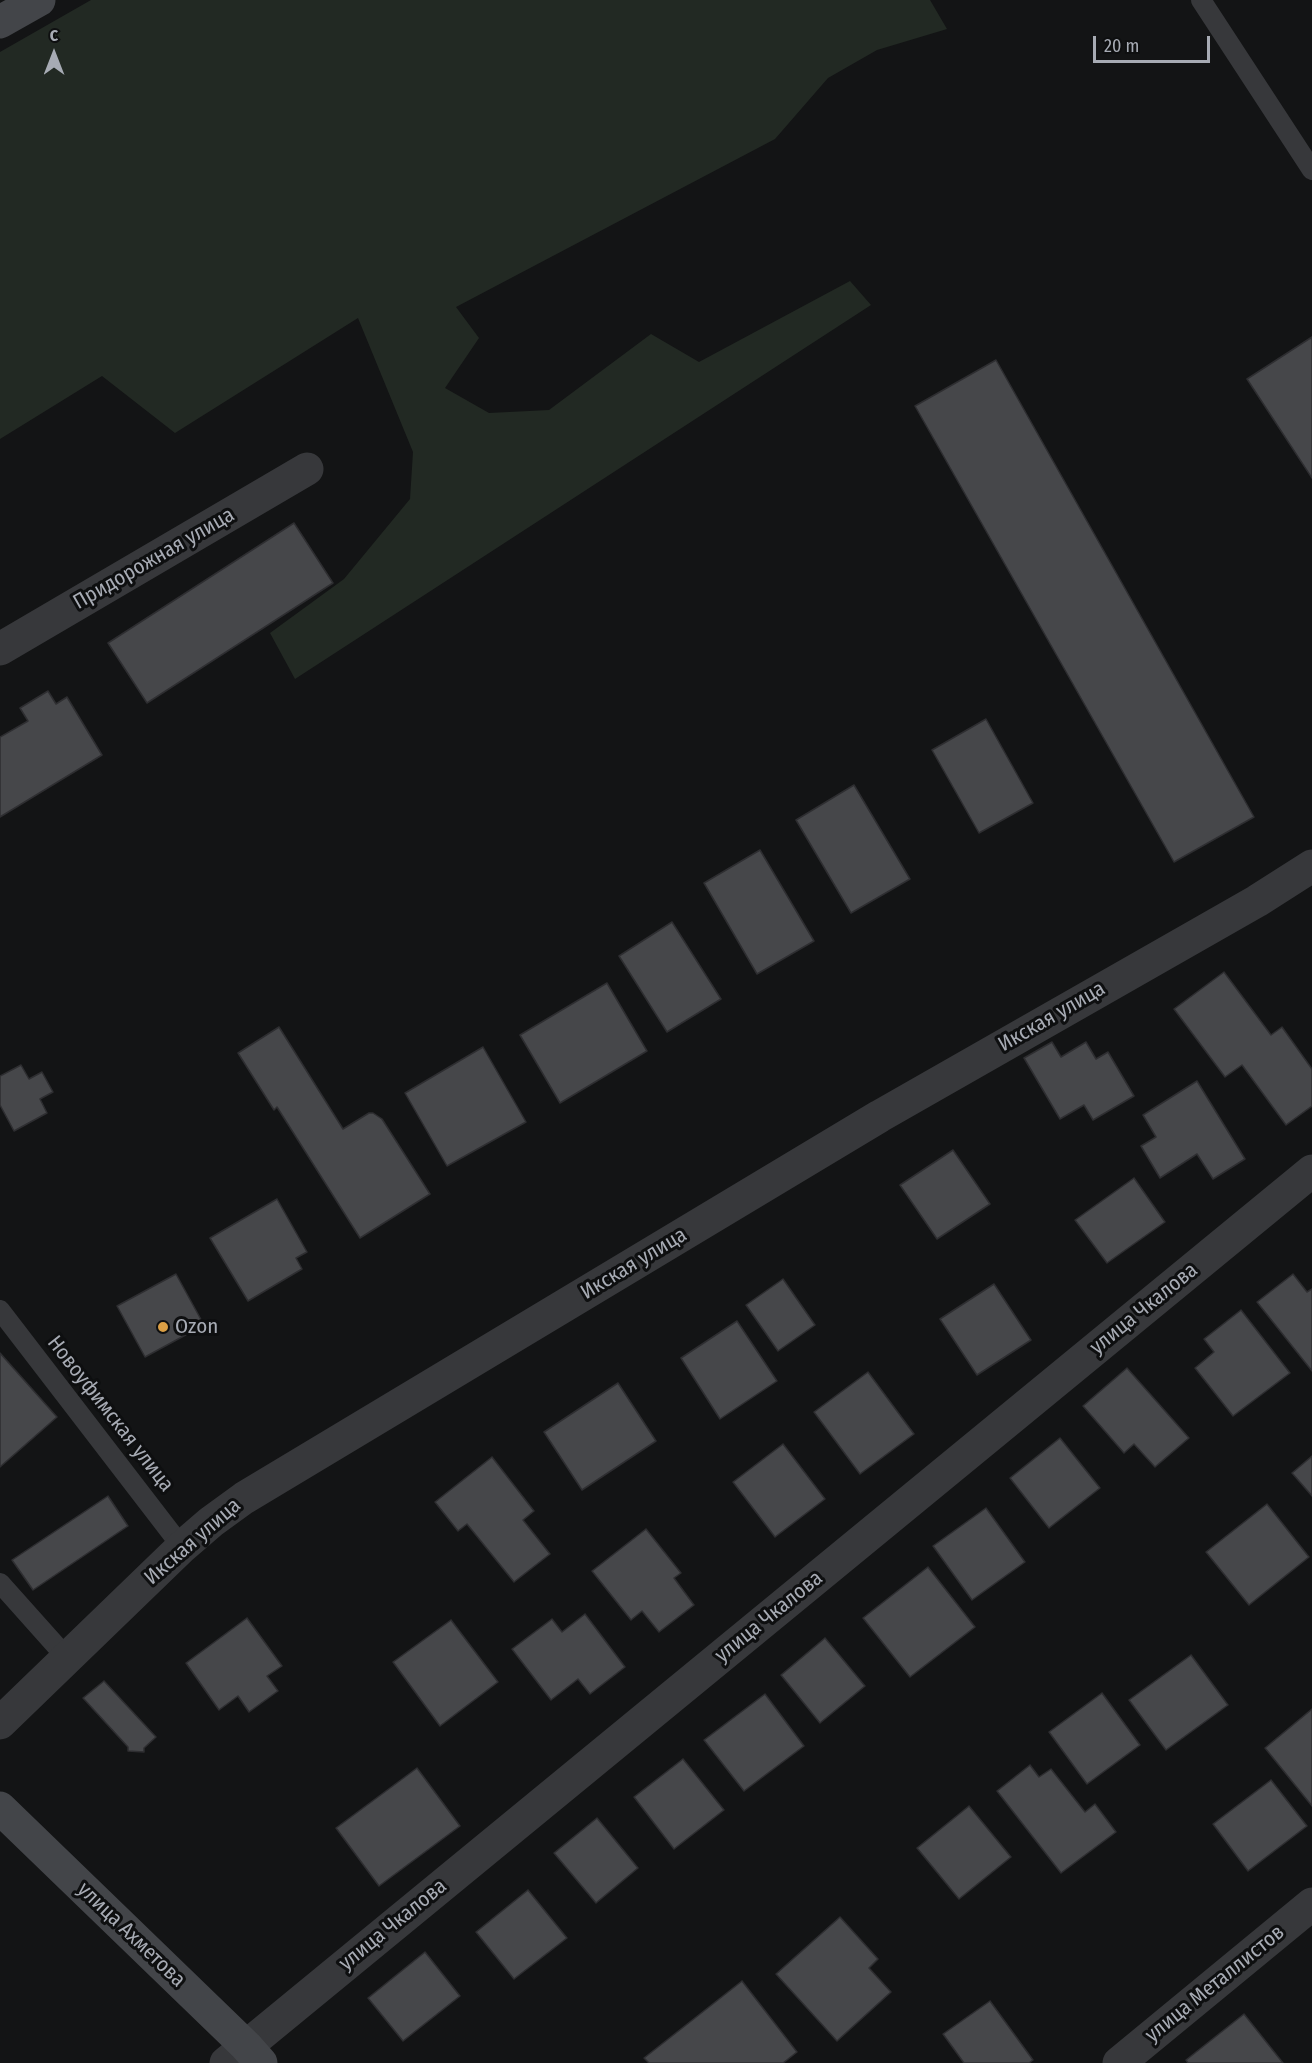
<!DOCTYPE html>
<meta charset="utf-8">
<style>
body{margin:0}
#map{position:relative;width:1312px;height:2063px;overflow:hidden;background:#131415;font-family:"Fira Sans Condensed",sans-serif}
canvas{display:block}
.north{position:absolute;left:24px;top:24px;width:60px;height:60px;-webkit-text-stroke:4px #0e0f10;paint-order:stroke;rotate:0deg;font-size:16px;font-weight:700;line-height:24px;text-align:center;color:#a7abb4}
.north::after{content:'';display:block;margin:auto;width:21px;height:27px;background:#a7abb4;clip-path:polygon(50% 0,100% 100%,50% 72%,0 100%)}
.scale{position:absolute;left:1093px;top:36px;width:117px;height:27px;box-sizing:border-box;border:3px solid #a7abb4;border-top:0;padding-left:8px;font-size:18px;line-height:21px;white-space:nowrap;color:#a7abb4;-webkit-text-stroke:4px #0e0f10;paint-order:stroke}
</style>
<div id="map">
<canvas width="1312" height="2063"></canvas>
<div class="north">С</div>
<div class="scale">20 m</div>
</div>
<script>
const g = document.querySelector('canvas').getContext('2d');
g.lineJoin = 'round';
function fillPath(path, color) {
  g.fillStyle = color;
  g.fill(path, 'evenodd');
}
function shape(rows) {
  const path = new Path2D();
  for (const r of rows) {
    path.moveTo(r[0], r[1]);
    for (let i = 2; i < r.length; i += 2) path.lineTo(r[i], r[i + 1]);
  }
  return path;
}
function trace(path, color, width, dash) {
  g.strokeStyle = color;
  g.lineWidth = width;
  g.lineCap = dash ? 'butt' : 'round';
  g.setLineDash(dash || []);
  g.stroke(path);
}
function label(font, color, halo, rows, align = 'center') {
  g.font = font + ' "Fira Sans Condensed",sans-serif';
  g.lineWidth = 6;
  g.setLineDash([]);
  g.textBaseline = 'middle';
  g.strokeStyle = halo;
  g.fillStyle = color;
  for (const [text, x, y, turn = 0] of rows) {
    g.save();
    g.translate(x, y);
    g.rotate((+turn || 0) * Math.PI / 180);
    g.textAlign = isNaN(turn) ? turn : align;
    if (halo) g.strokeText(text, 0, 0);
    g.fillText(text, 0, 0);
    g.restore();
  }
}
fillPath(shape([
 [91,0,930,0,947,29,877,50,828,78,775,139,456,307,479,338,445,388,489,413,549,410,651,334,699,362,850,281,871,305,295,679,270,633,344,579,410,499,413,452,358,318,175,433,102,376,0,439,0,52]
]), '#222923');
const building = shape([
 [1312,337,1312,478,1247,379,1312,337],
 [996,360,1254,817,1174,862,915,406,996,360],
 [294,523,333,583,147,703,108,643,294,523],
 [48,691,56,704,67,697,102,755,0,817,0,737,28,721,20,708,48,691],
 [986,719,1033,803,979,833,932,750,986,719],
 [854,785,910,879,851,913,796,820,854,785],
 [760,850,814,941,757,974,704,883,760,850],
 [672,922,721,999,667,1032,619,956,672,922],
 [1224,972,1271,1035,1282,1027,1312,1069,1312,1106,1286,1125,1242,1065,1225,1077,1174,1009,1224,972],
 [607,983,647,1051,560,1103,520,1035,607,983],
 [279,1027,343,1129,369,1113,373,1113,382,1119,430,1194,360,1238,277,1107,274,1110,238,1053,279,1027],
 [1052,1042,1061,1057,1086,1042,1096,1059,1108,1052,1134,1096,1093,1120,1084,1105,1060,1119,1024,1058,1052,1042],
 [483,1047,526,1122,447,1166,405,1093,483,1047],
 [21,1065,29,1079,42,1072,53,1092,40,1099,47,1113,14,1131,0,1105,0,1076,21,1065],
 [1197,1081,1245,1159,1213,1179,1197,1154,1160,1178,1141,1146,1156,1137,1143,1115,1197,1081],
 [953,1150,990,1204,937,1239,900,1185,953,1150],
 [1134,1178,1165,1222,1107,1263,1075,1220,1134,1178],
 [277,1199,307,1252,296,1258,302,1269,248,1301,210,1238,277,1199],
 [176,1274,204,1325,145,1357,117,1306,176,1274],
 [1293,1274,1307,1292,1312,1289,1312,1371,1257,1302,1293,1274],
 [783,1279,815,1325,778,1351,746,1305,783,1279],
 [994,1284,1031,1340,977,1375,940,1319,994,1284],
 [1241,1310,1290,1373,1233,1416,1195,1368,1214,1352,1204,1339,1241,1310],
 [737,1321,777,1381,720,1419,681,1358,737,1321],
 [0,1353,57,1417,0,1467,0,1353],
 [1127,1368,1189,1438,1155,1467,1134,1444,1124,1453,1083,1406,1127,1368],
 [868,1372,914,1434,860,1474,814,1412,868,1372],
 [618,1383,656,1441,582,1490,544,1432,618,1383],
 [1060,1438,1100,1488,1049,1528,1010,1478,1060,1438],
 [783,1444,825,1499,775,1537,733,1482,783,1444],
 [1312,1456,1312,1496,1292,1473,1312,1456],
 [492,1457,534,1511,523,1520,550,1554,514,1582,467,1524,458,1531,435,1502,492,1457],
 [108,1496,128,1526,33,1590,12,1560,108,1496],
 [1267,1504,1309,1557,1249,1605,1206,1552,1267,1504],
 [986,1508,1025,1562,972,1600,933,1546,986,1508],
 [646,1529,681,1573,674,1578,694,1605,659,1632,642,1611,631,1620,592,1571,646,1529],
 [928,1567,975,1627,910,1677,863,1618,928,1567],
 [585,1614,625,1667,590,1694,578,1679,551,1700,512,1649,552,1619,562,1632,585,1614],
 [247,1618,282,1666,267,1676,278,1691,249,1712,238,1696,219,1710,186,1663,247,1618],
 [451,1620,498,1682,440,1726,393,1662,451,1620],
 [825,1638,865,1686,820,1723,781,1675,825,1638],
 [1191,1655,1228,1705,1166,1750,1129,1700,1191,1655],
 [104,1681,156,1737,144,1748,144,1752,128,1751,128,1747,83,1698,104,1681],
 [1102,1693,1140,1745,1087,1784,1049,1732,1102,1693],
 [765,1694,804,1746,744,1791,704,1740,765,1694],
 [1312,1709,1312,1806,1265,1748,1312,1709],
 [683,1759,724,1810,674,1849,634,1797,683,1759],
 [1030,1765,1039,1777,1051,1769,1085,1812,1095,1804,1116,1832,1061,1873,997,1791,1030,1765],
 [417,1768,460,1826,379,1886,336,1828,417,1768],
 [1271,1780,1307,1826,1248,1871,1213,1824,1271,1780],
 [969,1806,1011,1857,959,1899,917,1848,969,1806],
 [597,1818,638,1868,596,1903,554,1853,597,1818],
 [528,1890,567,1938,514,1979,476,1932,528,1890],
 [840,1917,878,1959,869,1968,891,1992,837,2041,776,1974,840,1917],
 [425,1952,460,1996,403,2041,368,1998,425,1952],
 [742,1981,797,2052,783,2063,649,2063,644,2058,742,1981],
 [990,2001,1033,2060,1029,2063,964,2063,943,2034,990,2001],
 [1244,2014,1283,2063,1188,2063,1186,2060,1244,2014]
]);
fillPath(building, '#46474a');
trace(building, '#2e2e31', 1.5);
trace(shape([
 [1201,0,1312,170],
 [0,1310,182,1547],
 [0,1583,67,1658]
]), '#37383b', 20);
trace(shape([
 [0,649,307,469],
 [0,1723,182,1547,211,1522,244,1498,880,1116,1257,901,1312,866],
 [226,2063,1312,1171],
 [1119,2063,1312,1904]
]), '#37383b', 33);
trace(shape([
 [0,22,39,0],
 [0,1808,246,2046,261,2063]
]), '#434549', 33);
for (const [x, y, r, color] of [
 [163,1327,6,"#db9f45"]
]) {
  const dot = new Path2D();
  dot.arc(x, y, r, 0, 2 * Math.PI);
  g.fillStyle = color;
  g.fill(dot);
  trace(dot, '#0e0f10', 2);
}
label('21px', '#a7abb4', '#0e0f10', [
 ["Придорожная улица",154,559,-30],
 ["Икская улица",1052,1017,-30],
 ["Икская улица",634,1264,-31],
 ["улица Чкалова",1144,1309,-39],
 ["Новоуфимская улица",110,1414,52],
 ["Икская улица",193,1542,-41],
 ["улица Чкалова",769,1617,-39],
 ["улица Чкалова",393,1925,-39],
 ["улица Ахметова",131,1935,44],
 ["улица Металлистов",1215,1984,-39]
]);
label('21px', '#a7abb4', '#0e0f10', [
 ["Ozon",175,1327]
], 'left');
</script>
